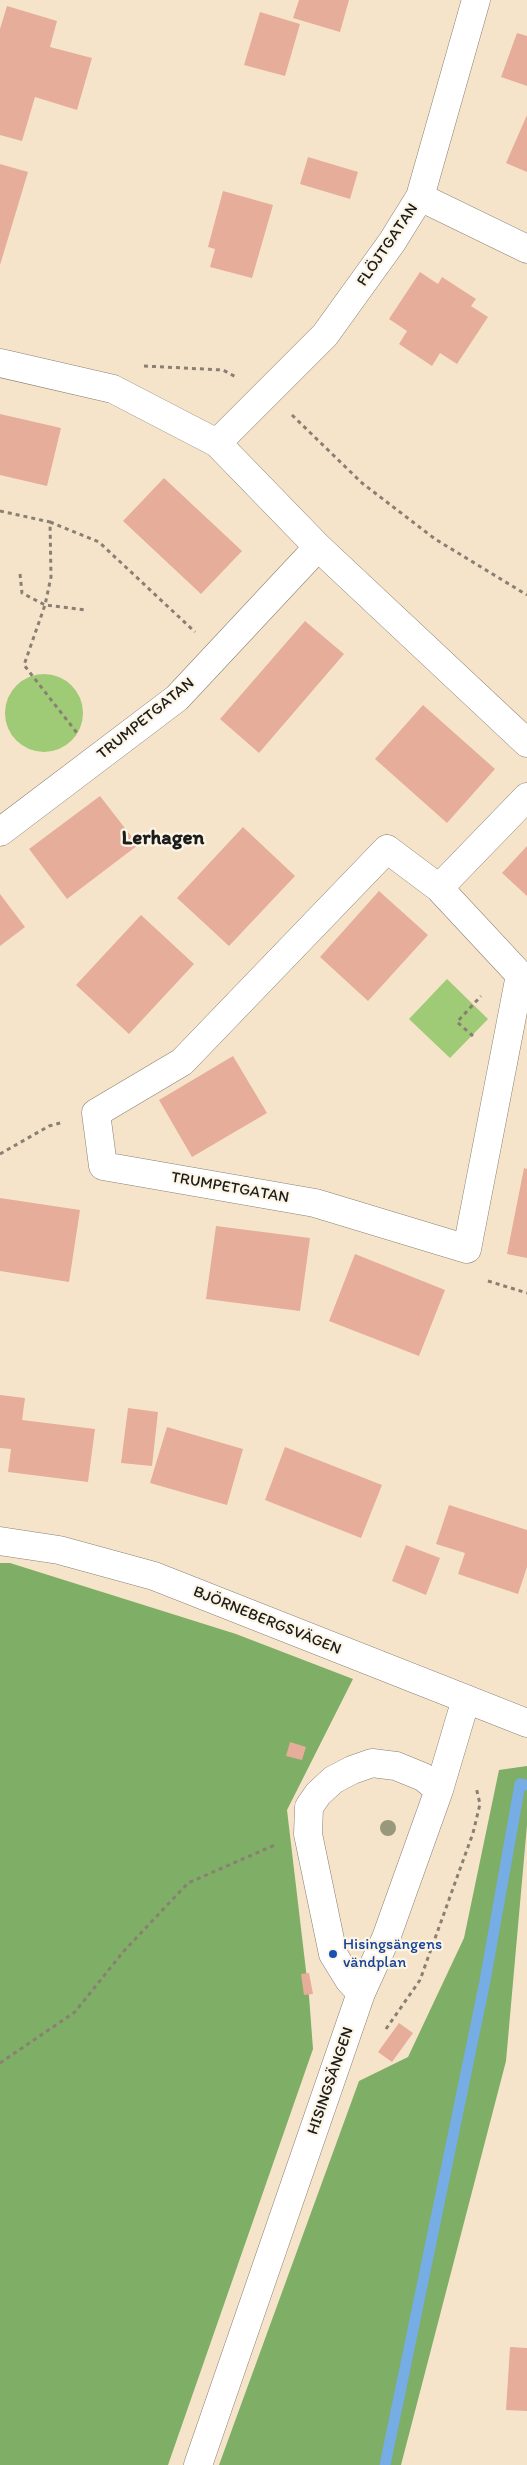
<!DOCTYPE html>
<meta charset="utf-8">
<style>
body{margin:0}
canvas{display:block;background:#f6e4ca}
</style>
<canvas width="527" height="2465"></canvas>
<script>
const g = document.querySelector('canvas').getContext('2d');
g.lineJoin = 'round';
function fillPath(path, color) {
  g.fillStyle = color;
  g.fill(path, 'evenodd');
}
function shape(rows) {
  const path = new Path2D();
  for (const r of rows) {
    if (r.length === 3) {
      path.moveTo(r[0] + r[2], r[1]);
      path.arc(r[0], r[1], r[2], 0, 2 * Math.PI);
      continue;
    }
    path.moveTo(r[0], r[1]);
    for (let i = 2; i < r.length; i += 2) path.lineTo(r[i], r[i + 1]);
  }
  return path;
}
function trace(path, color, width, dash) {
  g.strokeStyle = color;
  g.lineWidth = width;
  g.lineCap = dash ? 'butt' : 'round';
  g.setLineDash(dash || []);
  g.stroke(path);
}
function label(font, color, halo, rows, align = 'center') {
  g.font = font + ' Itim,sans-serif';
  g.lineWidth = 4.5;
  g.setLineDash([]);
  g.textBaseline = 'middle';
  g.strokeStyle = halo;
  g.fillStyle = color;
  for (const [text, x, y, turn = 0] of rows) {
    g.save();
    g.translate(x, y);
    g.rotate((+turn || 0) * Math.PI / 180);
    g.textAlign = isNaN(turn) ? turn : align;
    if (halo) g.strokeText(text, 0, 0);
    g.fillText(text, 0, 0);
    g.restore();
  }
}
fillPath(shape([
 [44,713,39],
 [447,979,488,1019,450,1058,409,1019]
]), '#9fca76');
fillPath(shape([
 [0,1563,10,1563,236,1634,353,1679,287,1810,309,1996,313,2049,168,2465,0,2465],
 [527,1766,527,1825,506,2061,401,2465,219,2465,359,2081,408,2057,464,1938,499,1770]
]), '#7fae67');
trace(shape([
 [385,2465,485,1981,520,1784,527,1785]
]), '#75ade4', 11);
fillPath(shape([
 [299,0,349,0,340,32,293,18],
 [7,6,57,21,50,47,92,58,77,110,35,97,22,141,0,135,0,29],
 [260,12,300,24,285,76,244,65],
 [517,33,527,36,527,86,501,77],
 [527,115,527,172,506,163],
 [308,157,358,172,350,199,300,184],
 [0,164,28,172,0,265],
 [223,191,273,205,252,278,210,267,215,249,208,247],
 [420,272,438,284,442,277,476,299,471,306,488,317,457,364,440,353,432,366,399,344,407,331,389,319],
 [0,414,61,428,47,486,0,475],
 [164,478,242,551,201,594,123,521],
 [305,621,344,654,259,753,220,719],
 [423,705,495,769,447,823,375,759],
 [100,796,138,845,67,899,29,849],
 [243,827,295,876,229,946,177,898],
 [527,846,527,896,502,873],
 [379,891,428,935,368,1001,320,957],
 [0,894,25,927,0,946],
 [141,915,194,964,129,1034,76,985],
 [233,1056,267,1113,192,1157,159,1100],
 [524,1168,527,1169,527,1258,507,1254],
 [0,1198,80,1210,69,1282,0,1271],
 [216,1226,310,1238,300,1311,206,1299],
 [355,1254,445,1290,419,1356,329,1321],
 [0,1395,25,1398,22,1420,95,1429,88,1482,8,1472,11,1449,0,1448],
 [128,1408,158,1412,152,1466,121,1463],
 [167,1427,243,1449,227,1505,150,1483],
 [285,1447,382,1485,361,1538,265,1500],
 [449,1505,527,1530,527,1567,518,1594,458,1574,465,1553,436,1544],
 [406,1545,440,1558,426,1595,392,1581],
 [290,1742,306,1747,302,1760,286,1756],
 [309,1973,313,1994,304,1995,301,1974],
 [399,2023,413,2033,392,2062,378,2052],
 [510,2347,527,2348,527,2411,506,2410]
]), '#e6ad9a');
const minor = shape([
 [420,197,527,249],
 [0,363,113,389,217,443,318,547,527,743],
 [217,443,325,335,392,242,420,197,476,0],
 [0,832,177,698,318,547],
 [387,849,439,888,520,975,467,1249,315,1203,103,1166,96,1113,182,1062,387,849],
 [439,888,527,797],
 [0,1541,59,1550,154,1576,527,1723],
 [361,1993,349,1980,333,1954,308,1834,309,1807,318,1794,333,1780,352,1770,372,1763,396,1766,423,1777,439,1790],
 [198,2465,361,1993,386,1938,439,1790,466,1699]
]);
trace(minor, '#898073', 29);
trace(shape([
 [144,366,223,370,236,377],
 [292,415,362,483,435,539,527,595],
 [0,511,50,522,51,577,45,605,24,665,77,733],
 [50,522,99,542,195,632],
 [20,574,22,593,45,605,85,610],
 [473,1036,457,1022,481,996],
 [0,1154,49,1126,64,1122],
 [488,1281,527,1293],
 [386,2029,420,1980,473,1833,480,1804,476,1787],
 [0,2063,75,2012,123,1952,188,1883,277,1844]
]), '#898073', 3, [4, 4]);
trace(minor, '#fff', 28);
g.fillStyle = '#97987c';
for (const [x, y] of [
 [388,1828]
]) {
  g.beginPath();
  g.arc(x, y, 8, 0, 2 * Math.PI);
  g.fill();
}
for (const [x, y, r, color] of [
 [333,1954,5,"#1a4fb4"]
]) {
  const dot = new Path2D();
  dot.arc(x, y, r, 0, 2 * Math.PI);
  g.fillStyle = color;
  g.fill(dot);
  trace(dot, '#fcf5e5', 2);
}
label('16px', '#1c1c1c', '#fcf5e5', [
 ["FLÖJTGATAN",388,245,-56],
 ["TRUMPETGATAN",146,719,-39],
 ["TRUMPETGATAN",230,1188,10],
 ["BJÖRNEBERGSVÄGEN",267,1621,22],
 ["HISINGSÄNGEN",331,2081,-71]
]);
label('16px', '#164399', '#fcf5e5', [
 ["Hisingsängens",343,1945],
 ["vändplan",343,1963]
], 'left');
label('bold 21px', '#1c1c1c', '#fcf5e5', [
 ["Lerhagen",163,839]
]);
</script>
